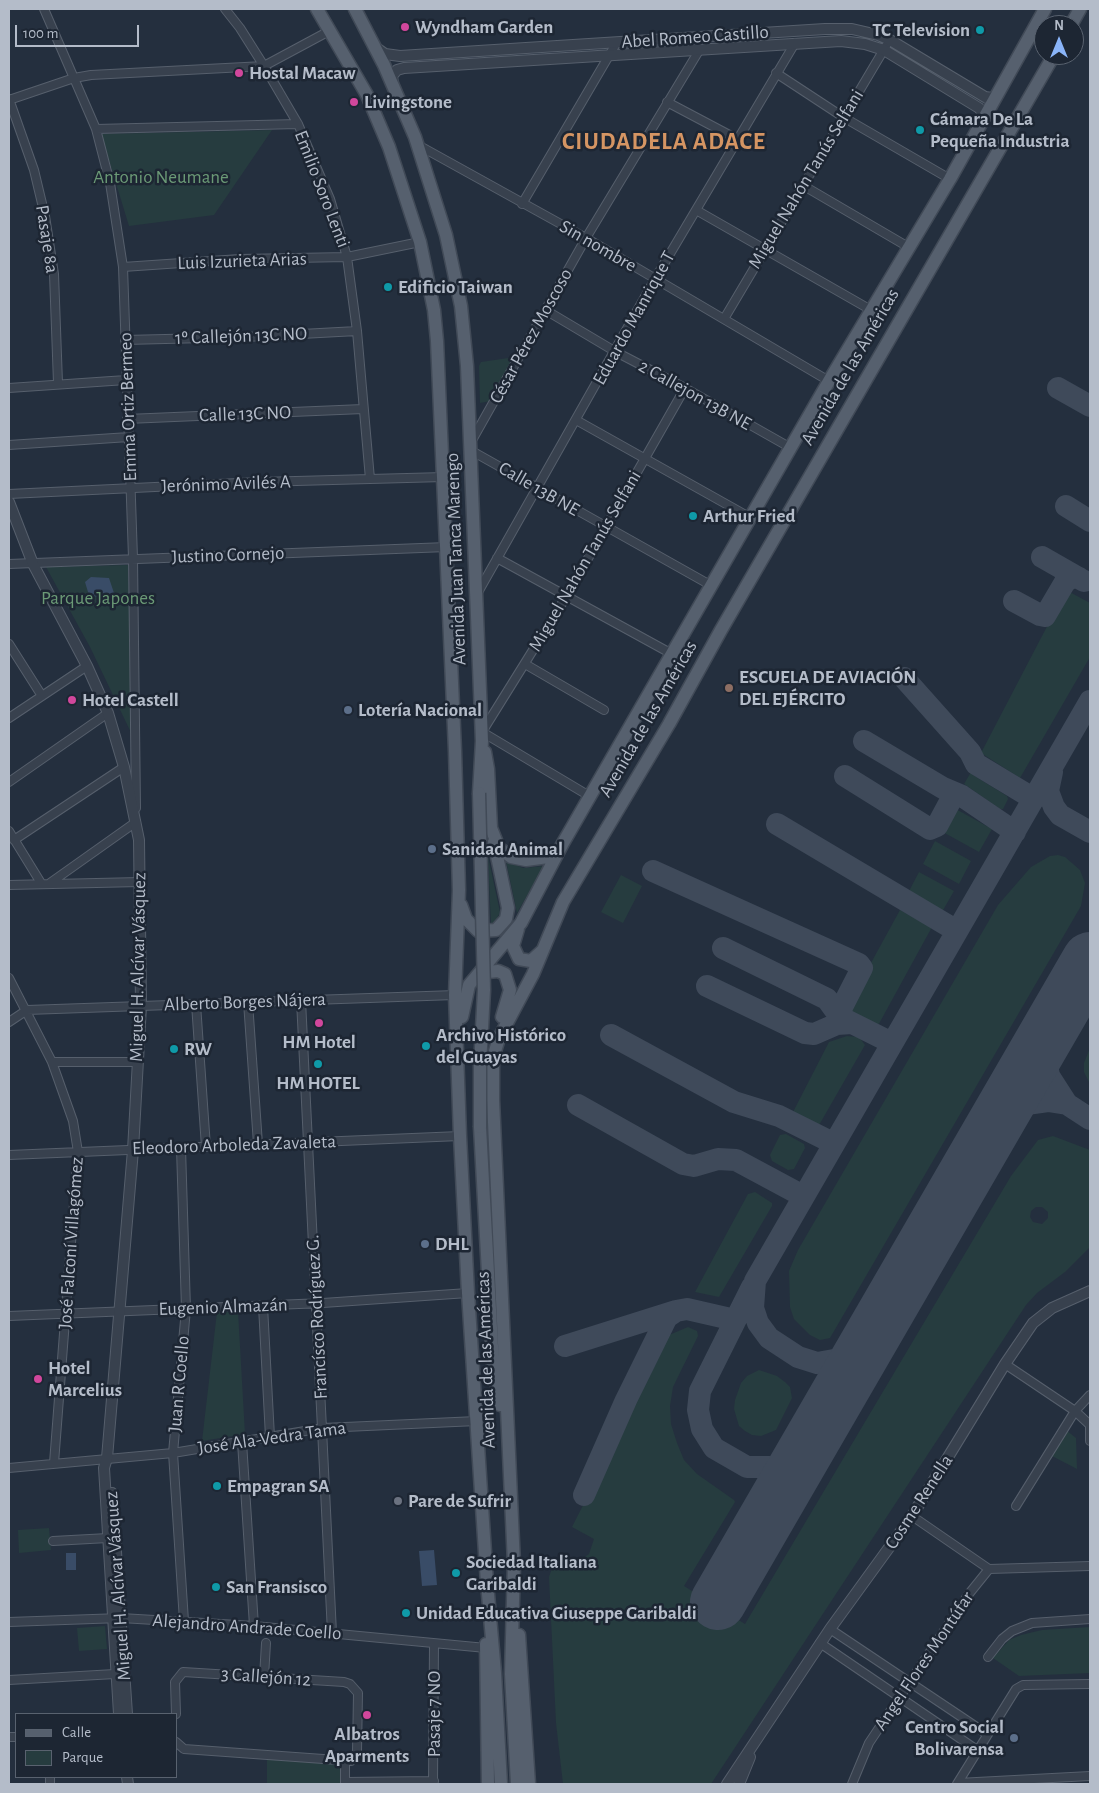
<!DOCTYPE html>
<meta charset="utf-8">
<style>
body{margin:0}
#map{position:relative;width:1099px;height:1793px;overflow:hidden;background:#242f3e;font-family:"Alegreya Sans",sans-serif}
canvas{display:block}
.frame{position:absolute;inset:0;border:10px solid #b4bcc9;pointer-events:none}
.legend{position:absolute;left:15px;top:1713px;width:162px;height:65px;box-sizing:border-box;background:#1d2633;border:1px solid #59626f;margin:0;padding:6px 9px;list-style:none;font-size:15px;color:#b4bcc9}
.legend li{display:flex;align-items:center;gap:10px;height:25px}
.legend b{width:25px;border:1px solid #59626f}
.north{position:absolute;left:1034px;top:15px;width:50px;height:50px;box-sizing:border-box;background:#1d2633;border:1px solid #59626f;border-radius:50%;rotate:0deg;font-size:14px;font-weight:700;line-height:20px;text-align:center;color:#b4bcc9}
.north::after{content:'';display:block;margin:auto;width:18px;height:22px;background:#8ab4f8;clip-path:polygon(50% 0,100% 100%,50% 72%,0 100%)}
.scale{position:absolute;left:15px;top:25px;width:124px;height:22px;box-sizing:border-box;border:2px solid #b4bcc9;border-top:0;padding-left:6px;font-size:15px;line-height:18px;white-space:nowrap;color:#b4bcc9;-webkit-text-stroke:4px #1d2633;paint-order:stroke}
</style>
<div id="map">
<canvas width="1099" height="1793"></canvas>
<div class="frame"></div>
<ul class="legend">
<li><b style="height:6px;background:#56606e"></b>Calle</li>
<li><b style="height:14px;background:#263c3f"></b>Parque</li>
</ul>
<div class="north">N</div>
<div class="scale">100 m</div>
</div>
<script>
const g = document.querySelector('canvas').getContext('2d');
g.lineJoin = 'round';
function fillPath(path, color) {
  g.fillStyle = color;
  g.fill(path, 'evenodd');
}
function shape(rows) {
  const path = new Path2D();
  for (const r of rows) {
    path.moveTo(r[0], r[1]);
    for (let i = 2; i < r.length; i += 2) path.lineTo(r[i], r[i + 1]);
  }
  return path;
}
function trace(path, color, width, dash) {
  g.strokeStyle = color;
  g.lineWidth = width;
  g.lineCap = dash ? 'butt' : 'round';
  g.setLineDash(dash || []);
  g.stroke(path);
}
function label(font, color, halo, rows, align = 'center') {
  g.font = font + ' "Alegreya Sans",sans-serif';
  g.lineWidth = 5;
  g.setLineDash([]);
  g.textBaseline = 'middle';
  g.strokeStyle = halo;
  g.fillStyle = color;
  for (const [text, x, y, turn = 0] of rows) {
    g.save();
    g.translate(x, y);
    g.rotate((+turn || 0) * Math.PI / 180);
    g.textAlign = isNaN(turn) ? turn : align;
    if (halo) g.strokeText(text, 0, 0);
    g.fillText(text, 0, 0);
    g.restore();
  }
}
fillPath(shape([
 [272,130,214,215,129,226,101,134],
 [515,357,491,401,480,403,479,366,481,362],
 [128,565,136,743,90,647,46,567],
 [1066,590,1090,603,1090,657,1020,778,981,753],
 [971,772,973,775,1007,796,1008,799,1003,809,1000,809,964,784],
 [954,808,992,829,979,852,941,831],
 [935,841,971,861,959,884,923,864],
 [1058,855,1065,857,1080,870,1085,883,1081,906,830,1338,820,1340,810,1335,794,1319,790,1307,789,1271,798,1250,998,905,1031,867,1050,856],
 [488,856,500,912,496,921,491,925],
 [506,861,523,868,544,866,517,913],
 [919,872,954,891,942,912,908,893],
 [621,875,642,886,623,923,601,912],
 [900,910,932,927,875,1031,843,1014],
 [847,1036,859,1037,865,1045,818,1127,792,1114,829,1042],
 [1090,1048,1090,1084,1084,1072,1084,1063],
 [786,1134,804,1144,805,1148,794,1169,788,1170,772,1161,770,1155,780,1135],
 [1053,1136,1090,1150,1090,1247,1065,1272,1037,1293,1026,1305,711,1784,563,1784,556,1723,549,1577,552,1568,574,1564,589,1554,594,1539,572,1527,669,1335,688,1327,697,1331,698,1336,673,1387,670,1406,671,1424,677,1443,684,1460,697,1474,734,1500,735,1502,684,1586,745,1624,1011,1176,1038,1140],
 [1036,1207,1042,1207,1048,1212,1048,1218,1042,1224,1033,1222,1030,1217,1031,1211],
 [755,1192,772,1203,772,1206,719,1297,695,1292,748,1194],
 [238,1311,245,1434,202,1441,217,1312],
 [759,1370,777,1376,785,1382,790,1387,792,1398,776,1430,761,1436,752,1435,745,1431,739,1426,734,1409,735,1400,741,1383,747,1376],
 [1066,1430,1076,1438,1077,1469,1052,1456],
 [49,1528,51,1550,19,1553,18,1530],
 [105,1626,107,1649,79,1651,77,1628],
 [1090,1627,1090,1673,1019,1676,993,1658,1009,1640,1021,1635,1042,1630],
 [267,1759,341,1765,340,1784,267,1784]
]), '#263c3f');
fillPath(shape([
 [91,577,109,578,115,596,114,606,110,606,101,597,91,596,88,592,85,582],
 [434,1550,437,1585,422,1586,419,1551],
 [66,1553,76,1553,76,1570,66,1570]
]), '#394c67');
trace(shape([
 [1058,388,1090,406],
 [1066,506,1090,521],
 [1042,557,1084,581],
 [1014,601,1040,615,1045,616,1065,582,1072,577,1079,578],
 [904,678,970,752,976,764,1034,799],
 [864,741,943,788,962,796,1015,832],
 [1052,772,1048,791,1054,807,1060,815,1090,832],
 [845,776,930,829,937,826,952,798,960,795],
 [777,824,957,931],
 [653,871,859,964,862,968,841,1009,843,1019],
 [723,948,827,999,840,1017,892,1043],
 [707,986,805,1033,814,1034,837,1024,852,1023],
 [611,1035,734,1102,779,1116,833,1143],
 [1043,1042,1049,1076,1067,1104],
 [578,1105,683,1164,694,1166,718,1159,736,1160,803,1196],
 [1005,1107,1048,1101,1067,1104,1090,1119],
 [752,1287,700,1391,698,1410,702,1429,714,1448,747,1467,776,1467,796,1457,810,1444],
 [874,1333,864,1345,845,1358,817,1363,798,1357,769,1338,758,1323,753,1308,755,1281,1090,701],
 [565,1346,676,1311],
 [584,1495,626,1400,667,1317,676,1311,687,1309,735,1320]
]), '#3f4a5a', 22);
trace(shape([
 [718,1602,1090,960]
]), '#3f4a5a', 56);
const minor = shape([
 [44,9,96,129,110,183,123,267,133,558,136,808],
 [225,9,240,28,264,66,298,124,330,199,347,257,357,331,370,479],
 [776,73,843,117,950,179],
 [9,99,34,170,45,216,54,274,58,383],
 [9,100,74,78,91,75,264,66,331,30],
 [667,102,737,139],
 [96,129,298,124],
 [418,145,586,238,829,381],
 [804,186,910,248],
 [522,204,617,42],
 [696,210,871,310],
 [123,267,240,259,347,257,420,242],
 [547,311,616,352,685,388,791,448],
 [724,319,886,46],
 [125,340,246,337,357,331],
 [9,388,126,380],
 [127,419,363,409],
 [576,420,751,518],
 [471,442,586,238,700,49],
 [9,445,129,437],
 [470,450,712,586],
 [9,494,259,482,444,477],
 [497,558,672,654],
 [9,564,447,547],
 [477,594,655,279,795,43],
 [9,644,42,696],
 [525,664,604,710],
 [9,718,87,666],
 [9,782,108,713],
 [591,797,482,732,566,597,685,388],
 [9,831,41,883],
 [14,840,124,767],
 [50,883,136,822],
 [9,885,140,882],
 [9,978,52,1062,73,1121,78,1152,54,1463],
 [301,1000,332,1633],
 [248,1002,258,1144],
 [196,1004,206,1147],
 [9,1022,27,1010,455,995],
 [52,1062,137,1062],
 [181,1148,186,1309,173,1453,184,1621],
 [9,1155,460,1136],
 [263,1306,270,1437],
 [9,1316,323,1303,468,1293],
 [1005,1364,1075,1411,1090,1425,1090,1441],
 [242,1442,254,1626],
 [9,1468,173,1453,323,1428,477,1421],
 [1016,1506,1075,1411,1090,1395],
 [912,1516,989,1569,1090,1566],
 [53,1541,108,1538],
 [9,1622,121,1618,254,1626,486,1648],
 [830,1629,987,1734],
 [820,1643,977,1750],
 [988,1657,1002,1639,1012,1631,1032,1623,1090,1619],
 [264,1677,266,1643],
 [9,1680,115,1674],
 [176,1714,175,1682,183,1672,344,1682,350,1684,358,1693,357,1752,351,1761,184,1749,176,1742],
 [9,1737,16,1737],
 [50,1777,50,1784],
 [345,1782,434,1781],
 [958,1783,1090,1776],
 [345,1784,345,1761],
 [433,1784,434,1644],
 [852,1784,869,1743,968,1595,989,1569],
 [957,1784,1016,1689,1023,1685,1090,1684]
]);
const tertiary = shape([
 [375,47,385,54,400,56,825,29,852,29,878,35,890,40,985,97,992,98,998,94],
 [393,84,392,76,397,70,404,68,841,41,865,44,884,50,979,108,983,113,983,121],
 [9,502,33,564,87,666,108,713,124,767,139,840,141,1006,133,1150,107,1458,104,1468,119,1714],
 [112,1493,127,1714],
 [127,1777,128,1784],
 [727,1784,830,1629,912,1516,1005,1364,1033,1323,1052,1308,1090,1291],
 [739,1784,750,1757]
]);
const primary = shape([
 [317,9,367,95,389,147,420,242,434,310,437,341,455,751,459,890,455,995,460,1136,468,1293,487,1583,495,1673,501,1784],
 [355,9,384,65,415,137,446,235,461,306,467,366,482,741,479,793],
 [1071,25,1080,9],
 [485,752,488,769,491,828,499,848,511,857,526,860,548,857,559,849],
 [461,905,466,919,478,931,496,930,506,919,508,908,494,842],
 [518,929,513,946,519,959,531,961,542,951],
 [478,978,488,972,498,971,505,974,510,990,502,1017],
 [462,1017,469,985,521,923,563,843,829,381,950,179,1045,9],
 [480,1127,493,1364,500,1405],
 [519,1635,529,1784],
 [486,1644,488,1784],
 [517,1784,511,1674,514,1564,493,1100,493,1058,499,1038,533,974,563,902,669,724,721,630,1054,55]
]);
trace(minor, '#565f6c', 10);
trace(tertiary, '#565f6c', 12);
trace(primary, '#414a57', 15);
trace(minor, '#38414e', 8);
trace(tertiary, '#38414e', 10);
trace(primary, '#56606e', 12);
const primaryBridge = shape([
 [479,793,484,990,480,1066,480,1127]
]);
trace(primaryBridge, '#414a57', 15, []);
trace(primaryBridge, '#56606e', 12);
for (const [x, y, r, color] of [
 [405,27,5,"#d1479c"],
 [980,30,5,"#0f9aa8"],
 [239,73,5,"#d1479c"],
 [354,102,5,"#d1479c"],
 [920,130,5,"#0f9aa8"],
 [388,287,5,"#0f9aa8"],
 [693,516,5,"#0f9aa8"],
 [729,688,5,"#8d6e63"],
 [72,700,5,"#d1479c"],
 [348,710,5,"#5c6f8a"],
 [432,849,5,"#5c6f8a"],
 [319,1023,5,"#d1479c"],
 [426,1046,5,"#0f9aa8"],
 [174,1049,5,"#0f9aa8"],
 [318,1064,5,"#0f9aa8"],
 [425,1244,5,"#5c6f8a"],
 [38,1379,5,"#d1479c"],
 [217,1486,5,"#0f9aa8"],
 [398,1501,5,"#6b7280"],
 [456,1573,5,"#0f9aa8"],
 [216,1587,5,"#0f9aa8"],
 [406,1613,5,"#0f9aa8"],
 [367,1715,5,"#d1479c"],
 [1014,1738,5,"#5c6f8a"]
]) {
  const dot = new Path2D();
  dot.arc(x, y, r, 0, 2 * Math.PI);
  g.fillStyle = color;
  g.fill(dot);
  trace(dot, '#1d2633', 2);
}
label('bold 19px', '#b4bcc9', '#1d2633', [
 ["Wyndham Garden",415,27],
 ["TC Television",970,30,"right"],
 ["Hostal Macaw",249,73],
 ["Livingstone",364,102],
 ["Cámara De La",930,119],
 ["Pequeña Industria",930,141],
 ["Edificio Taiwan",398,287],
 ["Arthur Fried",703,516],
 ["ESCUELA DE AVIACIÓN",739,677],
 ["DEL EJÉRCITO",739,699],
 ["Hotel Castell",82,700],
 ["Lotería Nacional",358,710],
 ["Sanidad Animal",442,849],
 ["Archivo Histórico",436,1035],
 ["del Guayas",436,1057],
 ["HM Hotel",319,1042,"center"],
 ["RW",184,1049],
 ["HM HOTEL",318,1083,"center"],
 ["DHL",435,1244],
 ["Hotel",48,1368],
 ["Marcelius",48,1390],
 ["Empagran SA",227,1486],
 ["Pare de Sufrir",408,1501],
 ["Sociedad Italiana",466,1562],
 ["Garibaldi",466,1584],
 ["San Fransisco",226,1587],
 ["Unidad Educativa Giuseppe Garibaldi",416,1613],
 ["Centro Social",1004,1727,"right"],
 ["Bolivarensa",1004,1749,"right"],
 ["Albatros",367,1734,"center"],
 ["Aparments",367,1756,"center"]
], 'left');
label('19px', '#b4bcc9', '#1d2633', [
 ["Abel Romeo Castillo",695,37,-4],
 ["Miguel Nahón Tanús Selfani",806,179,-59],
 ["Emilio Soro Lenti",322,189,69],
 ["Pasaje 8a",47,239,81],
 ["Sin nombre",598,246,30],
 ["Luis Izurieta Arias",242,261,-2],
 ["Eduardo Manrique T",634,318,-61],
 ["1º Callejón 13C NO",241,336,-2],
 ["César Pérez Moscoso",531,336,-61],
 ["Avenida de las Américas",850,367,-60],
 ["2 Callejon 13B NE",695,395,29],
 ["Emma Ortiz Bermeo",128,407,-92],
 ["Calle 13C NO",245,414,-2],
 ["Jerónimo Avilés A",226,484,-2],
 ["Calle 13B NE",539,489,30],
 ["Justino Cornejo",228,555,-2],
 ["Avenida Juan Tanca Marengo",456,559,-92],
 ["Miguel Nahón Tanús Selfani",585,561,-60],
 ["Avenida de las Américas",648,719,-60],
 ["Miguel H. Alcívar Vásquez",138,967,-89],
 ["Alberto Borges Nájera",245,1002,-2],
 ["Eleodoro Arboleda Zavaleta",234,1145,-2],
 ["José Falconí Villagómez",71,1243,-86],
 ["Eugenio Almazán",223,1307,-2],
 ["Francísco Rodríguez G.",317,1317,-93],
 ["Avenida de las Américas",486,1360,-92],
 ["Juan R Coello",179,1384,-85],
 ["José Ala-Vedra Tama",272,1438,-8],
 ["Cosme Renella",919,1502,-57],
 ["Miguel H. Alcívar Vásquez",118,1586,-94],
 ["Alejandro Andrade Coello",247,1627,4],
 ["Angel Flores Montúfar",924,1661,-56],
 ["3 Callejón 12",266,1677,4],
 ["Pasaje 7 NO",434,1714,-90]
]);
label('19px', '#6b9a76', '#1d2633', [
 ["Antonio Neumane",161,177],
 ["Parque Japones",98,598]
]);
g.letterSpacing = '1px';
label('bold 24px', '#d59563', '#1d2633', [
 ["CIUDADELA ADACE",664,142]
]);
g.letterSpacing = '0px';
</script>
